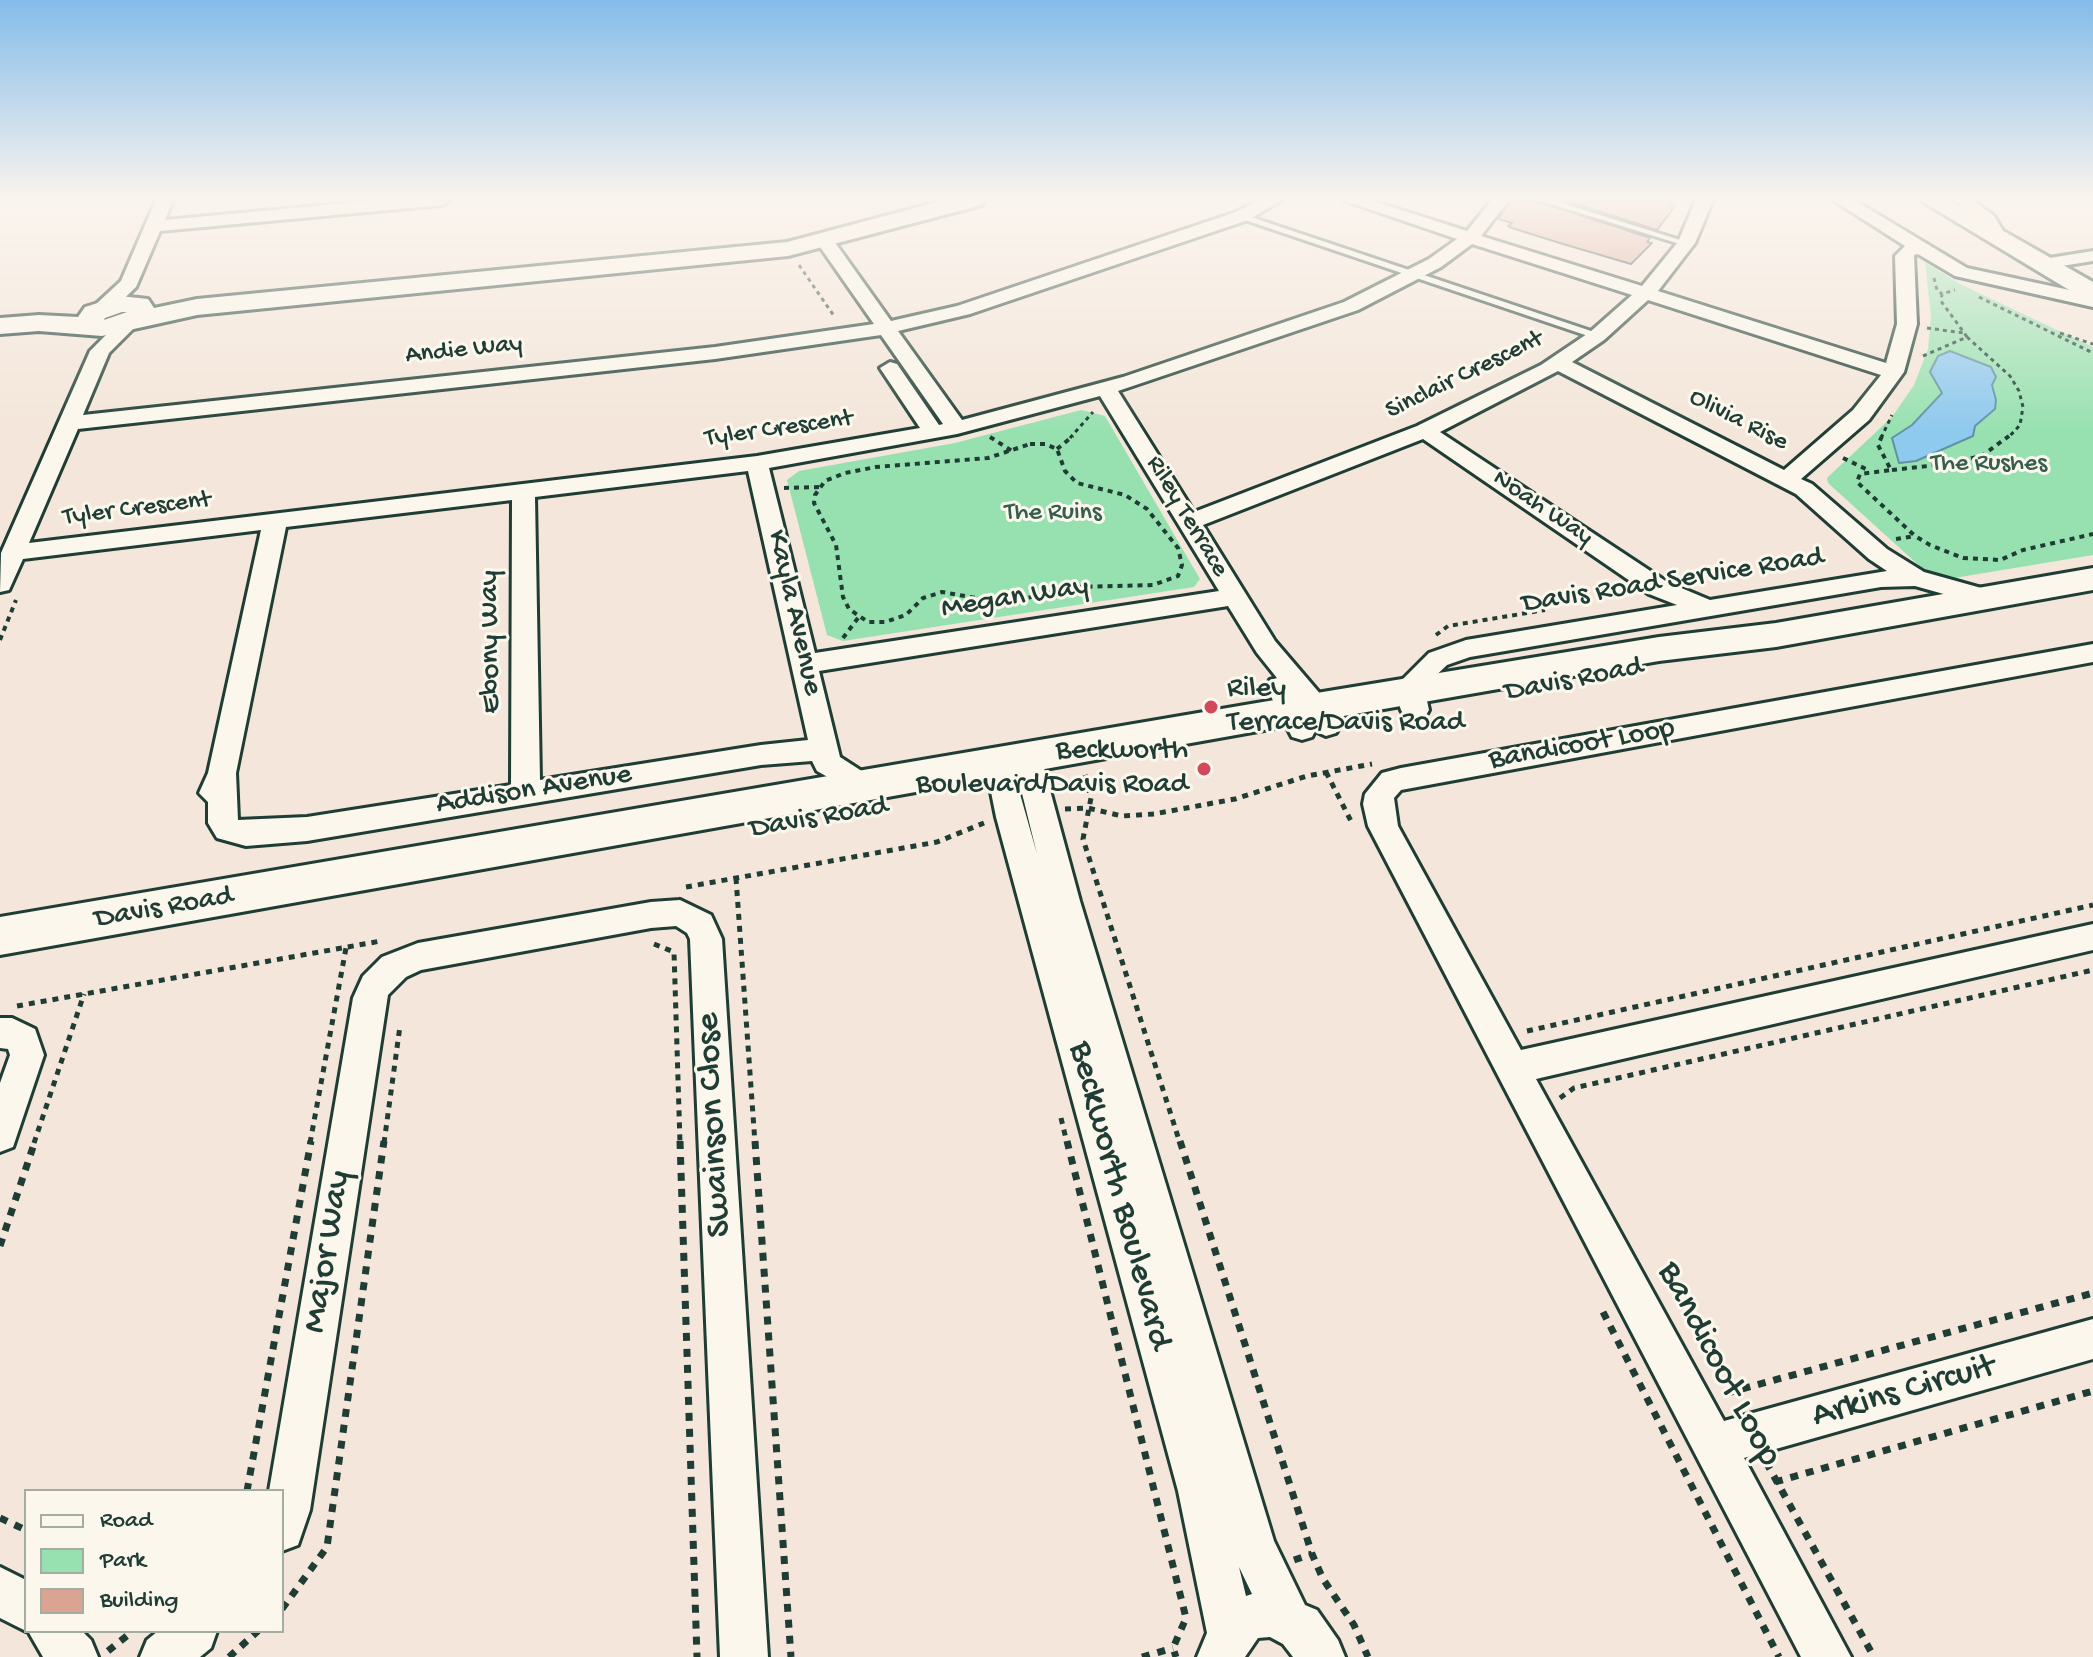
<!DOCTYPE html>
<style>
body{margin:0}
#map{position:relative;width:2093px;height:1657px;overflow:hidden;background:#f4e6da;font-family:"Gochi Hand",sans-serif}
canvas{display:block}
.legend{position:absolute;left:24px;top:1489px;width:260px;height:144px;box-sizing:border-box;background:#fbf7ec;border:2px solid #a3ada2;margin:0;padding:10px 14px;list-style:none;font-size:24px;color:#1f3d34}
.legend li{display:flex;align-items:center;gap:16px;height:40px}
.legend b{width:40px;border:2px solid #a3ada2}
</style>
<div id="map">
<canvas width="2093" height="1657"></canvas>
<ul class="legend">
<li><b style="height:10px;background:#fbf7ec"></b>Road</li>
<li><b style="height:22px;background:#97e1b0"></b>Park</li>
<li><b style="height:22px;background:#daa392"></b>Building</li>
</ul>
</div>
<script>
const g = document.querySelector('canvas').getContext('2d');
g.lineJoin = 'round';
function fillPath(path, color) {
  g.fillStyle = color;
  g.fill(path, 'evenodd');
}
function shape(rows) {
  const path = new Path2D();
  for (const r of rows) {
    path.moveTo(r[0], r[1]);
    for (let i = 2; i < r.length; i += 2) path.lineTo(r[i], r[i + 1]);
  }
  return path;
}
function trace(path, color, width, dash) {
  g.strokeStyle = color;
  g.lineWidth = width;
  g.lineCap = dash ? 'butt' : 'round';
  g.setLineDash(dash || []);
  g.stroke(path);
}
function label(font, color, halo, rows, align = 'center') {
  g.font = font + ' "Gochi Hand",sans-serif';
  g.lineWidth = 6;
  g.setLineDash([]);
  g.textBaseline = 'middle';
  g.strokeStyle = halo;
  g.fillStyle = color;
  for (const [text, x, y, turn = 0] of rows) {
    g.save();
    g.translate(x, y);
    g.rotate((+turn || 0) * Math.PI / 180);
    g.textAlign = isNaN(turn) ? turn : align;
    if (halo) g.strokeText(text, 0, 0);
    g.fillText(text, 0, 0);
    g.restore();
  }
}
fillPath(shape([
 [1925,262,1960,284,2093,347,2093,555,1936,581,1828,483,1827,478,1892,417,1914,385,1928,349,1931,316],
 [1081,410,1105,416,1200,579,1194,587,843,641,827,635,787,480,799,471,955,443]
]), '#97e1b0');
const water = shape([
 [1950,351,1991,367,1996,377,1992,385,1996,400,1995,409,1975,426,1973,436,1916,461,1899,463,1892,438,1912,425,1942,393,1930,372,1938,356,1950,351]
]);
fillPath(water, '#8ec9ee');
trace(water, '#6291a4', 2);
const building = shape([
 [1512,200,1535,200,1650,238,1647,242,1652,243,1631,264,1563,244,1512,228,1508,226,1512,223,1498,219,1512,200],
 [1564,200,1672,200,1670,205,1675,206,1657,230,1564,200]
]);
fillPath(building, '#daa392');
trace(building, '#1f3d34', 2);
const lane = shape([
 [1538,200,1552,200,1690,243,1683,245,1538,200],
 [1242,214,1600,334,1602,336,1594,338,1239,218,1238,216,1242,214]
]);
const street = shape([
 [156,200,173,200,165,220,380,200,450,200,442,205,160,231,136,287,109,313,95,313,92,309,95,305,121,281,156,200],
 [1260,200,1282,200,1248,220,970,314,898,331,962,420,1123,377,1344,302,1429,259,1457,239,1343,200,1370,200,1467,231,1492,200,1509,200,1481,236,1642,286,1678,242,1696,200,1713,200,1695,243,1658,291,1886,363,1897,324,1895,256,1905,246,1833,200,1854,200,1967,268,2093,295,2093,307,1955,276,1918,254,1914,255,1917,324,1904,372,1869,420,1801,479,1812,484,1887,549,1924,572,1992,591,1996,597,1992,603,1983,605,1915,586,1881,587,1470,657,1447,665,1424,687,1429,710,1425,717,1415,720,1405,717,1401,710,1396,695,1398,684,1429,653,1466,640,1677,605,1649,594,1423,439,1203,525,1275,641,1322,696,1340,726,1336,733,1326,736,1315,731,1312,737,1302,740,1292,737,1266,687,1270,680,1277,678,1257,653,1228,606,819,671,840,757,871,777,876,785,871,793,861,796,817,771,812,761,761,765,307,841,246,846,217,838,208,823,208,802,199,793,208,773,261,530,23,559,9,590,0,592,1,553,90,351,123,318,130,316,140,322,109,353,83,415,715,347,874,324,816,241,825,236,831,237,891,321,957,306,1236,212,1260,200],
 [1472,244,1632,295,1590,332,1541,365,1417,426,1194,512,1118,391,1358,310,1441,267,1472,244],
 [1648,300,1881,375,1853,410,1784,470,1572,362,1604,340,1648,300],
 [881,335,943,424,939,425,897,364,890,362,880,368,920,428,757,456,29,543,78,429,715,359,881,335],
 [1558,371,1796,494,1869,559,1887,571,1710,600,1667,582,1440,432,1558,371],
 [1100,396,1219,591,815,653,769,468,957,434,1100,396],
 [748,471,808,740,761,745,540,780,535,497,748,471],
 [512,500,511,785,307,817,238,820,236,773,286,527,512,500],
 [1954,200,1973,200,1994,216,2008,239,2005,243,1993,243,1981,223,1954,200],
 [2093,251,2093,261,2043,269,2034,264,2043,259,2093,251],
 [2093,644,2093,662,1401,790,1394,798,1398,826,1521,1050,2093,924,2093,950,1536,1079,1724,1421,2093,1319,2093,1359,1744,1458,1851,1657,1801,1657,1368,826,1363,804,1365,794,1382,773,1401,768,2093,644],
 [1027,746,1037,750,1041,757,1080,901,1274,1541,1305,1605,1317,1610,1338,1640,1345,1657,1293,1657,1283,1644,1270,1637,1258,1638,1245,1657,1197,1657,1207,1633,1178,1491,996,817,985,762,989,755,999,751,1009,755,1037,854,1013,757,1017,750,1027,746],
 [1239,1567,1252,1594,1246,1596,1239,1567],
 [680,900,711,915,722,939,768,1657,720,1657,690,939,687,933,676,926,651,928,421,970,406,977,388,995,310,1510,298,1545,282,1551,282,1491,269,1491,353,998,363,976,382,957,418,943,651,902,680,900],
 [0,1018,12,1018,35,1029,44,1055,13,1147,0,1152,0,1083,10,1055,8,1049,0,1048,0,1018],
 [0,1567,26,1580,26,1631,0,1618,0,1567],
 [28,1631,82,1631,91,1640,98,1657,43,1657,28,1631],
 [158,1631,217,1631,211,1648,200,1657,140,1657,147,1640,158,1631]
]);
const secondary = shape([
 [945,200,985,200,982,205,788,256,197,315,102,336,39,331,0,334,0,318,39,315,78,317,85,307,120,296,148,299,154,308,197,299,787,242,945,200],
 [122,312,127,312,104,320,105,318,122,312],
 [1920,200,1949,200,2093,282,2093,301,2084,299,1920,200],
 [2093,568,2093,590,1776,647,1659,661,1292,725,0,955,0,917,1292,697,1659,637,1776,623,2093,568]
]);
trace(lane, '#1f3d34', 6);
trace(street, '#1f3d34', 6);
trace(secondary, '#1f3d34', 6);
trace(shape([
 [799,265,834,316],
 [1934,278,1937,290,1942,294],
 [1979,297,2093,353],
 [1927,328,1964,333],
 [2060,333,2093,344],
 [1967,337,2010,376,2019,391,2023,407,2020,425,2008,438],
 [1923,356,1967,337,1941,301,1942,294,1955,290],
 [1070,438,1093,412],
 [1881,438,1892,415]
]), '#1f3d34', 3, [4, 4]);
trace(shape([
 [1882,436,1878,445,1891,470,1860,474,1857,482,1915,536,1930,545,1963,558,2000,560,2023,550,2093,534],
 [990,437,1012,451],
 [1030,444,1045,444,1057,449,1065,471,1077,483,1125,495,1147,509,1178,548,1182,565,1178,576,1153,585,1077,587,1004,603,942,592,923,598,906,615,885,622,868,622,849,609,843,597,836,545,814,503,815,495,825,481,845,473,876,467,988,458,1030,444],
 [1057,449,1073,436],
 [1843,458,1870,471],
 [1892,470,1955,463,1983,455,2009,436],
 [784,488,819,487],
 [1896,539,1915,536],
 [1436,635,1448,626,1545,610],
 [843,638,858,618],
 [0,640,16,600]
]), '#1f3d34', 4, [5, 5]);
trace(shape([
 [1326,772,1352,823],
 [1085,775,1091,798,1083,839,1180,1143],
 [1065,809,1088,808,1122,816,1154,814,1235,799,1307,776,1372,764],
 [736,878,755,1143],
 [686,887,937,842,984,823],
 [654,944,674,952,680,1143],
 [17,1006,381,941],
 [1527,1031,2093,905],
 [1560,1098,1574,1088,2093,970],
 [1061,1118,1067,1143],
 [34,1143,84,994],
 [310,1143,346,948],
 [384,1143,400,1026]
]), '#1f3d34', 5, [6, 6]);
trace(shape([
 [680,1141,697,1657],
 [755,1141,791,1657],
 [1067,1141,1186,1618,1173,1648,1176,1657],
 [1180,1141,1312,1554,1323,1579,1354,1625,1368,1657],
 [0,1246,35,1141],
 [1603,1312,1779,1657],
 [1727,1393,2093,1293],
 [1766,1462,1874,1657],
 [1775,1482,2093,1391],
 [247,1491,311,1141],
 [0,1518,26,1530],
 [1294,1560,1312,1554],
 [282,1609,327,1547,384,1141],
 [108,1651,133,1631],
 [229,1657,258,1631],
 [1142,1657,1173,1648]
]), '#1f3d34', 7, [8, 8]);
fillPath(lane, '#fbf7ec');
fillPath(street, '#fbf7ec');
fillPath(secondary, '#fbf7ec');
const sky = g.createLinearGradient(0, 0, 0, 432);
sky.addColorStop(0, '#84bcea');
sky.addColorStop(0.46, '#faf4ee');
sky.addColorStop(1, '#faf4ee00');
g.fillStyle = sky;
g.fillRect(0, 0, 2093, 432);
for (const [x, y, r, color] of [
 [1211,707,8,"#d1495b"],
 [1204,769,8,"#d1495b"]
]) {
  const dot = new Path2D();
  dot.arc(x, y, r, 0, 2 * Math.PI);
  g.fillStyle = color;
  g.fill(dot);
  trace(dot, '#fbf7ec', 3);
}
label('26px', '#1f3d34', '#fbf7ec', [
 ["Andie Way",464,351,-6],
 ["Sinclair Crescent",1465,376,-26],
 ["Olivia Rise",1738,421,27],
 ["Tyler Crescent",779,430,-8],
 ["Noah Way",1542,509,34],
 ["Tyler Crescent",137,510,-7],
 ["Riley Terrace",1186,517,59]
]);
label('26px', '#375e4d', '#fbf7ec', [
 ["The Rushes",1989,465],
 ["The Ruins",1053,514]
]);
label('30px', '#1f3d34', '#fbf7ec', [
 ["Davis Road Service Road",1673,582,-9],
 ["Megan Way",1015,599,-9],
 ["Kayla Avenue",793,613,77],
 ["Ebony Way",492,642,-91],
 ["Davis Road",1574,681,-11],
 ["Bandicoot Loop",1582,746,-10],
 ["Addison Avenue",534,791,-9],
 ["Davis Road",819,819,-10],
 ["Davis Road",164,909,-10]
]);
label('30px', '#1f3d34', '#fbf7ec', [
 ["Riley",1227,690],
 ["Terrace/Davis Road",1227,724],
 ["Beckworth",1188,752,"right"],
 ["Boulevard/Davis Road",1188,786,"right"]
], 'left');
label('36px', '#1f3d34', '#fbf7ec', [
 ["Swainson Close",716,1125,-93],
 ["Beckworth Boulevard",1118,1196,75],
 ["Major Way",329,1252,-81],
 ["Bandicoot Loop",1717,1365,62],
 ["Arkins Circuit",1904,1393,-16]
]);
</script>
